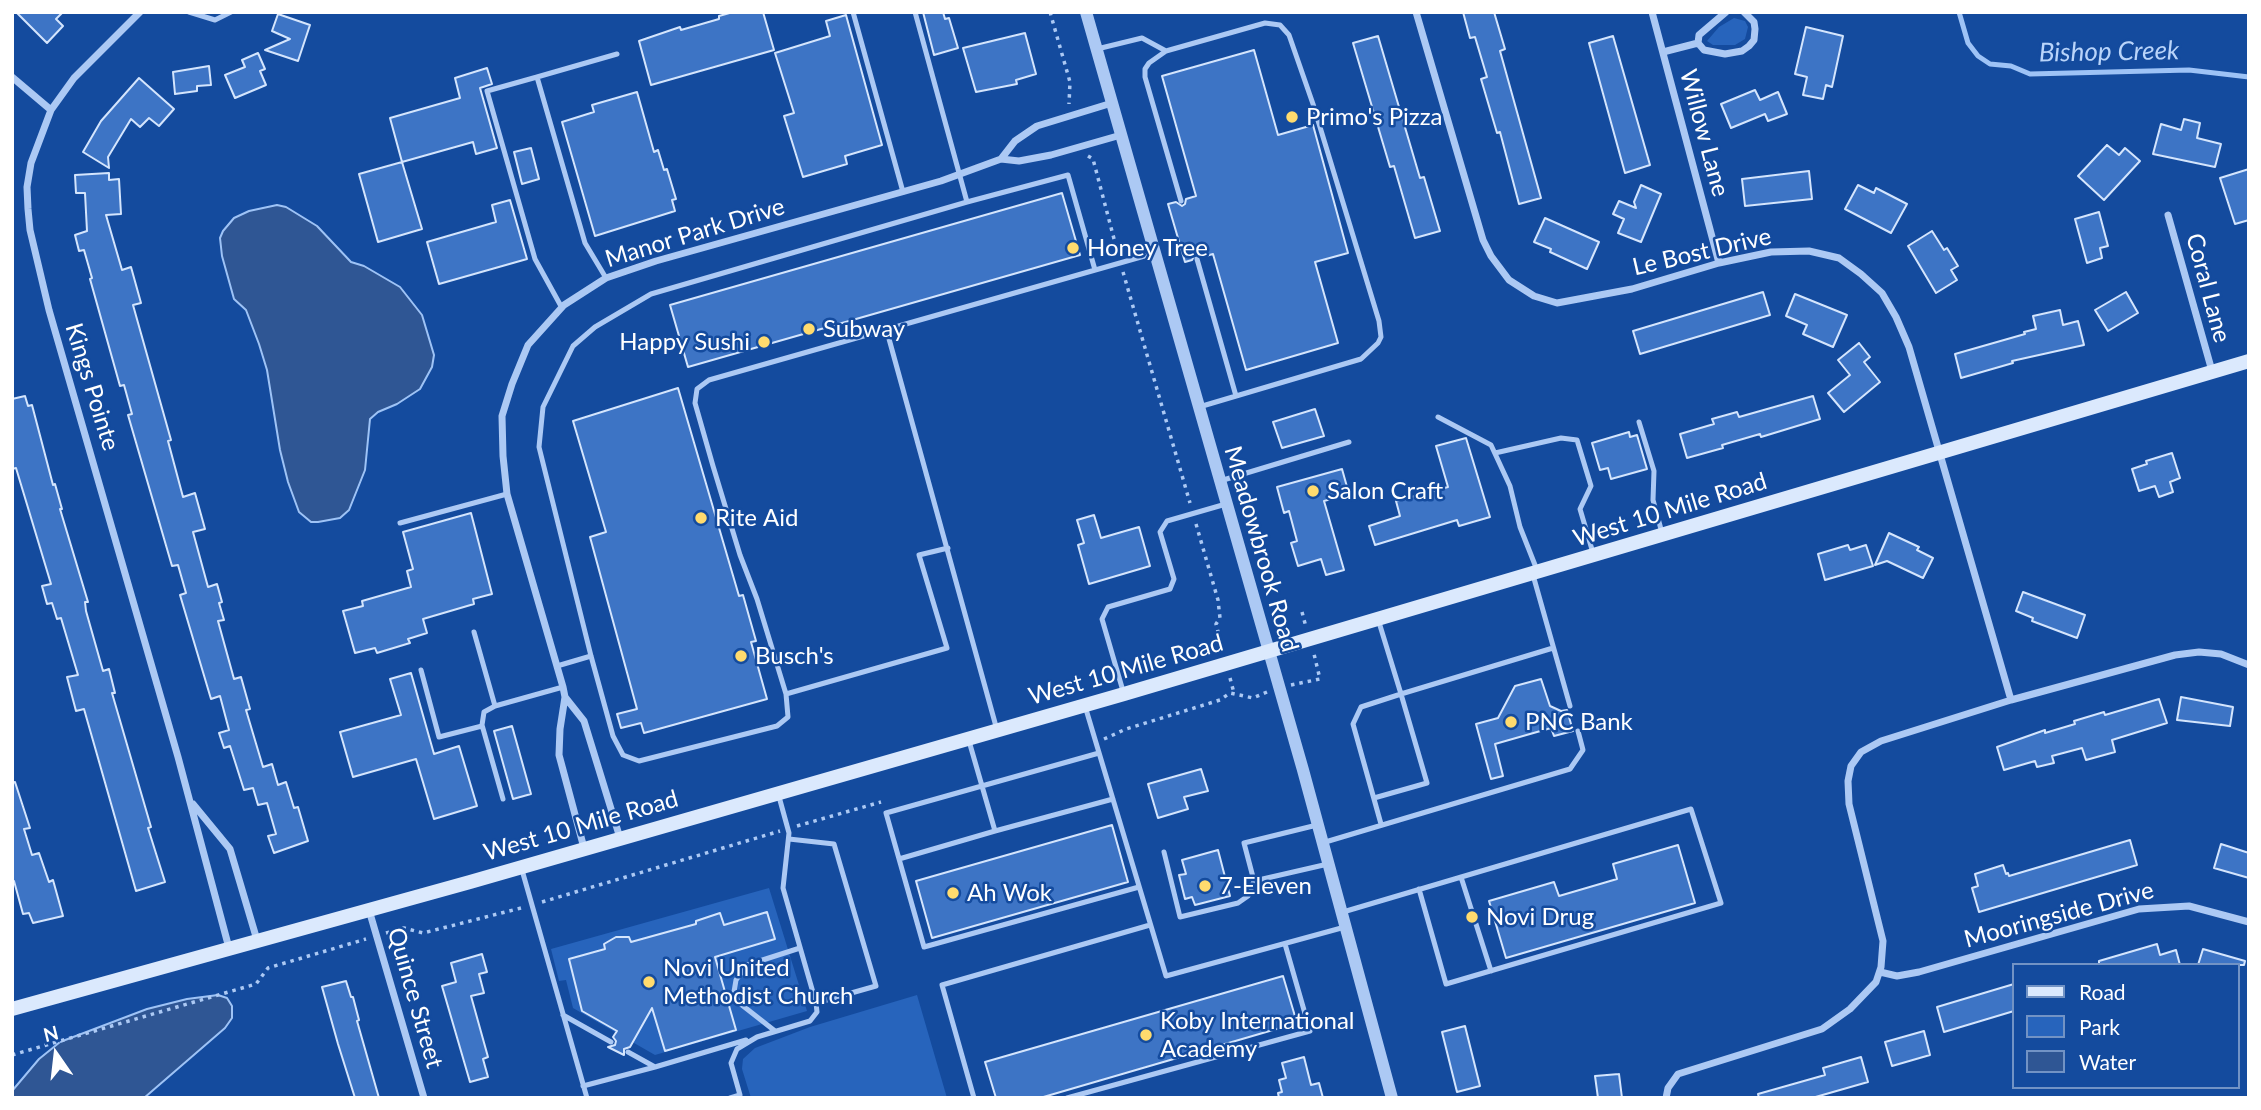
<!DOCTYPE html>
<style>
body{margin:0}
#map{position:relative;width:2261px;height:1110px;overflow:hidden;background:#144b9e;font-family:Lato,sans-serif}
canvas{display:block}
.frame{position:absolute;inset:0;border:14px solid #fff;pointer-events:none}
.legend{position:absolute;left:2012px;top:963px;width:228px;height:126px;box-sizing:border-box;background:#144b9e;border:2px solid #7293c5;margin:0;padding:9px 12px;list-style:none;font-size:21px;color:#fff}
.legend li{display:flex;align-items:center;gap:14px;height:35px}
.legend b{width:35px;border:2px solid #7293c5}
.north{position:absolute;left:21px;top:1019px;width:70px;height:70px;-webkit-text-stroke:5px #144b9e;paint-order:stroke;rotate:346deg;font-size:19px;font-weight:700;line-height:28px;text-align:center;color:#fff}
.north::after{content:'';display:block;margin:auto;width:24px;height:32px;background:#fff;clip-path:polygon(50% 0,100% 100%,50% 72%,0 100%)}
</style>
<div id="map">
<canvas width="2261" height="1110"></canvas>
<div class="frame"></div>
<ul class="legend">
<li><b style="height:9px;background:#dbe9fd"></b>Road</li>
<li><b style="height:19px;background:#2764bc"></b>Park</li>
<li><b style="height:19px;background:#2f5694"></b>Water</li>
</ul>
<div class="north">N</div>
</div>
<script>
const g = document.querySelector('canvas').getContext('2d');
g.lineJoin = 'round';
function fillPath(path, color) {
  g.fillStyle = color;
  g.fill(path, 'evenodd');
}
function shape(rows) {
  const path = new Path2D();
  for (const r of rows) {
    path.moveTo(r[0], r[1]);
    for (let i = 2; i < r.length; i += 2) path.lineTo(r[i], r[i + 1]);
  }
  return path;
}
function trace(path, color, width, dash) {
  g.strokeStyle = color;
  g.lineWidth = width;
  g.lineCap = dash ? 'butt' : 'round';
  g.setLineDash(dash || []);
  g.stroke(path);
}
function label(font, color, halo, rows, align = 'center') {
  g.font = font + ' Lato,sans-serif';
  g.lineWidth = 5;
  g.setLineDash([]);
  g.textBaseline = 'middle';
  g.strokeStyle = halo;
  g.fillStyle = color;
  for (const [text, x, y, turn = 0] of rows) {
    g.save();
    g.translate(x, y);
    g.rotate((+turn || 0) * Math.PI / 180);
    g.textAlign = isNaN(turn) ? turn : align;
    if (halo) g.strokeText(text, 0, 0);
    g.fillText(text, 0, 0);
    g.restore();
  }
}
fillPath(shape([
 [1734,18,1745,21,1748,27,1745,39,1735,45,1713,45,1707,41,1719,27],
 [769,888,807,1011,655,1055,573,1008,566,980,559,981,551,949],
 [917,995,947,1098,751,1098,742,1069,743,1059,755,1048,810,1027]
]), '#2764bc');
const water = shape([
 [277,205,286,207,317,226,351,262,364,266,400,287,422,315,434,355,432,367,420,389,397,404,378,412,370,419,365,470,349,510,340,518,318,522,311,522,299,512,288,482,280,450,267,370,259,344,246,310,234,299,222,256,220,238,223,231,234,218,249,211,277,205],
 [218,995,227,998,232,1006,232,1018,225,1028,144,1098,12,1098,12,1091,39,1059,60,1042,147,1009,187,999,218,995]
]);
fillPath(water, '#2f5694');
trace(water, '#9ec3f6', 2);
trace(shape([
 [1959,12,1968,43,1978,56,1990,64,2011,66,2030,74,2189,70,2249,77]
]), '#9ec3f6', 5);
const building = shape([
 [16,12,63,12,56,19,63,26,47,43,16,12],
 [733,12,763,12,774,50,651,85,639,41,680,27,681,30,719,19,719,16,733,12],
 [923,12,943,12,945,19,949,18,958,48,934,55,923,12],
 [1463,12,1494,12,1505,49,1500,51,1541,198,1519,204,1500,132,1497,133,1481,79,1487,77,1475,37,1470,38,1463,12],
 [278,14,310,25,298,61,265,50,290,39,272,31,278,14],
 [846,15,882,145,845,156,847,164,803,177,784,116,794,113,775,53,830,36,826,21,846,15],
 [1806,27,1843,36,1832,87,1826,85,1823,99,1803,95,1807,77,1795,74,1806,27],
 [1025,33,1036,74,1016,80,1017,84,976,92,963,48,1025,33],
 [1378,36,1420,178,1424,177,1440,231,1415,238,1394,166,1390,167,1353,43,1378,36],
 [1613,36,1650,165,1625,173,1589,43,1613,36],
 [1254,50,1278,135,1313,125,1348,253,1315,262,1338,343,1246,370,1213,254,1202,257,1195,254,1192,260,1185,262,1168,204,1176,202,1182,206,1185,204,1186,199,1196,196,1162,76,1254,50],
 [258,53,265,69,260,71,266,85,235,98,225,75,245,67,242,60,258,53],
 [209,66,211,85,197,86,197,91,175,94,173,72,209,66],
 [487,68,492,84,480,88,497,148,476,154,473,142,402,162,390,118,460,98,455,78,487,68],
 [139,78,174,109,159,126,149,118,140,127,131,119,108,157,109,168,83,152,101,121,139,78],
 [1755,90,1760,100,1778,92,1787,114,1768,121,1765,114,1731,128,1721,104,1755,90],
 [637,92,654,152,658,150,664,170,667,169,676,199,672,200,675,211,595,236,562,122,594,112,592,105,637,92],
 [2184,119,2200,123,2197,138,2221,144,2215,167,2153,154,2161,124,2181,130,2184,119],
 [2107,145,2119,155,2125,148,2140,161,2104,200,2078,176,2107,145],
 [531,148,539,179,522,184,514,152,531,148],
 [402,162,422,229,378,242,359,174,402,162],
 [2249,169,2249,220,2235,224,2220,178,2249,169],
 [1809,171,1812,199,1745,206,1742,179,1809,171],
 [109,173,109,180,119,179,121,214,106,215,122,270,131,267,141,303,133,305,171,440,168,441,183,497,195,493,205,529,193,532,208,587,217,584,222,602,219,603,224,620,218,621,234,679,241,677,250,709,246,710,263,767,272,764,278,785,286,782,294,808,298,807,308,841,274,853,268,836,276,834,267,803,258,805,253,788,244,790,230,746,224,748,219,733,229,730,220,696,211,699,180,595,186,593,178,565,172,566,128,415,132,414,124,385,120,386,90,279,92,278,84,250,79,251,75,235,87,231,85,193,76,193,75,175,109,173],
 [1641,185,1661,194,1641,242,1618,233,1624,219,1613,214,1619,201,1636,208,1634,202,1641,185],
 [1858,185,1874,193,1876,188,1907,204,1891,233,1845,209,1858,185],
 [1062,193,1080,255,688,367,670,305,1062,193],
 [510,200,527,259,439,284,427,242,496,222,492,205,510,200],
 [2099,212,2108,246,2100,248,2102,258,2087,263,2075,219,2099,212],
 [1545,218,1599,242,1587,269,1550,252,1551,249,1534,242,1545,218],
 [1932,231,1944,250,1947,248,1958,266,1951,270,1957,280,1936,293,1908,246,1932,231],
 [1763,292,1770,315,1640,354,1633,331,1763,292],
 [2126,292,2138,313,2108,331,2095,310,2126,292],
 [1795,294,1847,315,1833,347,1803,334,1807,325,1786,316,1795,294],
 [2060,310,2063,325,2078,321,2084,345,2012,361,2013,363,1961,378,1955,354,2025,334,2024,332,2036,329,2033,316,2060,310],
 [1859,343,1870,357,1864,362,1880,382,1844,412,1828,393,1850,375,1838,360,1859,343],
 [678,388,739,596,743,595,756,641,751,642,767,699,644,733,641,723,621,728,617,714,637,709,590,537,606,532,573,421,678,388],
 [25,396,28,406,32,405,53,485,55,484,62,509,60,509,88,602,85,602,86,611,103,671,109,669,115,693,112,693,151,827,148,828,165,882,136,891,84,709,76,711,67,677,78,675,61,618,57,619,52,603,47,604,42,586,51,584,16,468,12,469,12,399,25,396],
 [1813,396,1820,419,1761,437,1760,434,1722,445,1723,448,1687,458,1680,434,1714,424,1712,419,1737,412,1739,417,1813,396],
 [1315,409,1324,436,1282,448,1273,422,1315,409],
 [1629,432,1630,437,1637,435,1647,469,1611,479,1608,468,1600,470,1592,443,1629,432],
 [1466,438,1490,517,1459,526,1457,520,1375,545,1369,526,1400,516,1396,501,1448,487,1436,446,1466,438],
 [2172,453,2180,478,2170,482,2173,492,2159,497,2155,486,2139,491,2132,469,2147,464,2146,461,2172,453],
 [1342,469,1349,494,1324,501,1344,570,1326,575,1321,559,1298,566,1291,543,1297,541,1289,511,1284,513,1277,487,1342,469],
 [471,513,492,594,473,599,474,604,423,619,427,633,408,639,410,643,377,653,375,648,355,653,343,611,363,606,362,601,411,587,407,571,413,569,403,532,471,513],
 [1094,515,1101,538,1139,527,1150,566,1089,584,1078,545,1084,543,1077,520,1094,515],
 [1889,533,1919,547,1917,550,1933,558,1923,578,1887,561,1875,565,1889,533],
 [1848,545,1850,550,1866,545,1873,566,1825,580,1818,554,1848,545],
 [2023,592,2085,615,2077,638,2032,621,2033,618,2016,611,2023,592],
 [411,673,434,754,459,746,477,806,434,819,416,759,353,777,340,732,401,715,390,679,411,673],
 [1541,679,1550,706,1561,711,1567,710,1573,731,1554,736,1551,728,1495,744,1503,776,1491,779,1476,724,1498,718,1515,686,1541,679],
 [2181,697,2233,707,2230,726,2177,720,2181,697],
 [2159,699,2167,723,2112,740,2115,752,2086,760,2082,748,2052,756,2054,763,2037,767,2035,761,2004,770,1997,747,2045,730,2045,733,2075,724,2074,721,2104,712,2105,715,2159,699],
 [512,726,531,794,513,799,494,731,512,726],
 [1201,769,1208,791,1184,797,1188,809,1158,818,1148,784,1201,769],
 [15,782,30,828,24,829,32,855,39,853,49,882,53,880,63,916,33,923,29,913,23,914,14,881,12,882,12,783,15,782],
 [1112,825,1128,882,932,938,916,881,1112,825],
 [2130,840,2137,865,1979,912,1972,888,1978,886,1975,874,2003,865,2006,874,2008,873,2009,876,2130,840],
 [2221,844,2249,853,2249,878,2214,868,2221,844],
 [1678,845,1695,903,1506,958,1489,901,1554,882,1559,896,1617,879,1613,864,1678,845],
 [1218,850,1230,896,1195,905,1192,897,1185,899,1179,875,1186,874,1182,860,1218,850],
 [767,912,775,939,715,957,736,1030,665,1051,652,1008,630,1047,624,1049,624,1055,608,1047,615,1045,616,1041,613,1037,617,1031,582,1011,569,959,605,949,604,944,616,937,629,937,631,942,696,924,696,921,720,913,724,925,767,912],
 [2157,944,2160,955,2176,950,2180,965,2099,965,2099,961,2157,944],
 [2203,949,2245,961,2244,965,2198,965,2203,949],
 [482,954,487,972,479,974,484,993,471,996,488,1057,483,1059,488,1077,470,1082,442,986,456,982,451,963,482,954],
 [1283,976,1297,1023,1040,1098,996,1098,985,1062,1283,976],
 [346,981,351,997,353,997,359,1020,357,1021,379,1098,355,1098,338,1044,322,987,346,981],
 [2014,984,2014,1011,1944,1032,1937,1007,2014,984],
 [1465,1026,1480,1086,1457,1092,1442,1032,1465,1026],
 [1924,1031,1930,1055,1892,1066,1885,1042,1924,1031],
 [1304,1057,1311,1085,1319,1083,1323,1098,1279,1098,1278,1093,1282,1092,1279,1080,1286,1078,1282,1063,1304,1057],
 [1861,1057,1868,1082,1812,1098,1759,1098,1758,1094,1825,1075,1823,1068,1861,1057],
 [1619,1074,1622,1098,1598,1098,1595,1076,1619,1074]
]);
fillPath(building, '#3d74c5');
trace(building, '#d4e5fd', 2);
trace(shape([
 [1050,12,1070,82,1069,104],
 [1088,156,1093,159,1118,254],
 [1123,272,1190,503],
 [1196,524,1218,600,1220,618,1216,624,1223,651],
 [1302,612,1306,627],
 [1230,678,1234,693],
 [1291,685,1320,679,1314,654],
 [1104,739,1126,729,1220,700,1230,693,1253,698,1267,692],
 [797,826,881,802],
 [542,902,780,831],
 [386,933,404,928,423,933,431,931,521,908],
 [12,1055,256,984,268,968,366,939]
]), '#acc9f4', 3.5, [3.5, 5]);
trace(shape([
 [189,12,215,20,231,12],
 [853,12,903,192],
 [915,12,967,202],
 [1097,49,1142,38,1166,51,1265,23,1280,25,1289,35,1313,104,1379,321,1381,337,1378,343,1361,359,1199,407],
 [1166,51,1149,63,1145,69,1145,77,1181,201],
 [537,77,487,91,535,259,562,308],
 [1197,259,1236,396],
 [606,278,585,243,537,77,617,54],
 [886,328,997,730],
 [1438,417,1491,445,1510,486,1520,527,1537,570],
 [1639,422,1654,471,1653,500,1662,533],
 [1495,453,1561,438,1577,440,1591,486,1580,509,1593,553],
 [1220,481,1349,442],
 [400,523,507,494],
 [948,548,919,555,947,648,786,694,757,599,740,555,713,466,695,403,697,389,709,380,1155,253],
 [1533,575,1570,706],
 [1378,619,1401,694,1361,707,1353,724,1381,824],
 [474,632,495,706,563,687],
 [557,666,591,656],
 [421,670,439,737,482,726],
 [1123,691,1102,619,1108,607,1170,589,1174,579,1160,532,1167,521,1226,504],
 [786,694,788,717,777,726,639,761,623,755,613,736,591,656,539,447,543,407,573,346,595,327,651,294,967,202,1068,175,1095,270],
 [495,706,484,712,482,725,503,799],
 [1085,706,1166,976,1345,927],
 [969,741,995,831,1113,799],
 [1099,753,886,813,924,947,1139,887],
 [1374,798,1427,783,1401,694,1553,648],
 [1317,825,1244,843,1254,881,1328,864],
 [789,839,834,844,876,986,816,1003],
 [1322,843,1570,769,1583,750,1578,731],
 [1164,852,1180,917,1238,903,1248,896,1254,881],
 [899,859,995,831],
 [522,870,587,1098],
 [1461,877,1491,971],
 [1343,912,1691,809,1721,903,1446,984,1419,889],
 [563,1015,611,1042],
 [775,1031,738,1002,734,992,736,980,747,965,800,948],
 [628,1052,655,1067,746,1040],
 [583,1086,655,1067],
 [730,1098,740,1095,731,1063,737,1049,757,1037,810,1021,817,1012,816,1003,783,888,789,833,778,793],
 [974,1098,942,985,1150,925],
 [1067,1098,1310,1031,1285,944]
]), '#acc9f4', 5);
trace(shape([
 [140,12,74,78,51,110,31,163,27,187,28,209,30,230,49,310,178,757,229,948],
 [1416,12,1483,240,1491,256,1509,280,1534,296,1557,303,1632,289,1719,263,1771,252,1809,251,1839,258,1861,274,1882,293,1896,317,1909,347,2011,700],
 [1652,12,1719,263],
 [1726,12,1699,35,1698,43,1704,50,1725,54,1742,51,1749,46,1754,40,1755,29,1754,22,1744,12],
 [1663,52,1698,43],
 [12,77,51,110],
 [1001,159,1015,141,1037,126,1112,103],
 [2168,215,2212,371],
 [565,697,584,721,620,838],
 [193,804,230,849,257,940],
 [584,848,559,755,560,729,565,697,563,687,507,494,503,456,502,416,512,384,528,345,564,305,606,278,656,261,941,181,1001,159,1019,161,1051,155,1121,135],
 [369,910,424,1098],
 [1880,972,1897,976,1919,972,2139,909,2189,906,2249,922],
 [1666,1098,1668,1088,1678,1074,1822,1029,1850,1009,1876,982,1881,967,1883,941,1849,804,1848,781,1851,766,1861,752,1881,741,2011,700,2175,655,2199,652,2221,654,2249,665]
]), '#acc9f4', 7);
trace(shape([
 [1086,12,1303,770,1392,1098]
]), '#acc9f4', 12);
trace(shape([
 [12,1009,470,882,1124,694,2249,361]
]), '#dbe9fd', 14);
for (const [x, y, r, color] of [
 [1292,117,7,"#ffdb6e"],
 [1073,248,7,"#ffdb6e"],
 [809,329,7,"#ffdb6e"],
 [764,342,7,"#ffdb6e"],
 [1313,491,7,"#ffdb6e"],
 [701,518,7,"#ffdb6e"],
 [741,656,7,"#ffdb6e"],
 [1511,722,7,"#ffdb6e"],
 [1205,886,7,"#ffdb6e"],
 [953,893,7,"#ffdb6e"],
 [1472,917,7,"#ffdb6e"],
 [649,982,7,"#ffdb6e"],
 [1146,1035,7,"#ffdb6e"]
]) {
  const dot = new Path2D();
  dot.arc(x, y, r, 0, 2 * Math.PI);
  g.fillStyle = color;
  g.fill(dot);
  trace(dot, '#144b9e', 2.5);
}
label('24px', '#fff', '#144b9e', [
 ["Primo's Pizza",1306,117],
 ["Honey Tree",1087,248],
 ["Subway",823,329],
 ["Happy Sushi",750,342,"right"],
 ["Salon Craft",1327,491],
 ["Rite Aid",715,518],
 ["Busch's",755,656],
 ["PNC Bank",1525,722],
 ["7-Eleven",1219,886],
 ["Ah Wok",967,893],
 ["Novi Drug",1486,917],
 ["Novi United",663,968],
 ["Methodist Church",663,996],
 ["Koby International",1160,1021],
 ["Academy",1160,1049]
], 'left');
label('24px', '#fff', '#144b9e', [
 ["Willow Lane",1704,133,75],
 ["Manor Park Drive",695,233,-17],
 ["Le Bost Drive",1702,252,-13],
 ["Coral Lane",2208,288,75],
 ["Kings Pointe",92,387,73],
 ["West 10 Mile Road",1670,510,-17],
 ["Meadowbrook Road",1261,549,74],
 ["West 10 Mile Road",1126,670,-16],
 ["West 10 Mile Road",581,826,-16],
 ["Mooringside Drive",2059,915,-15],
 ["Quince Street",415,998,74]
]);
label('italic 26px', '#b9d4fa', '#144b9e', [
 ["Bishop Creek",2109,52,-1]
]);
</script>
